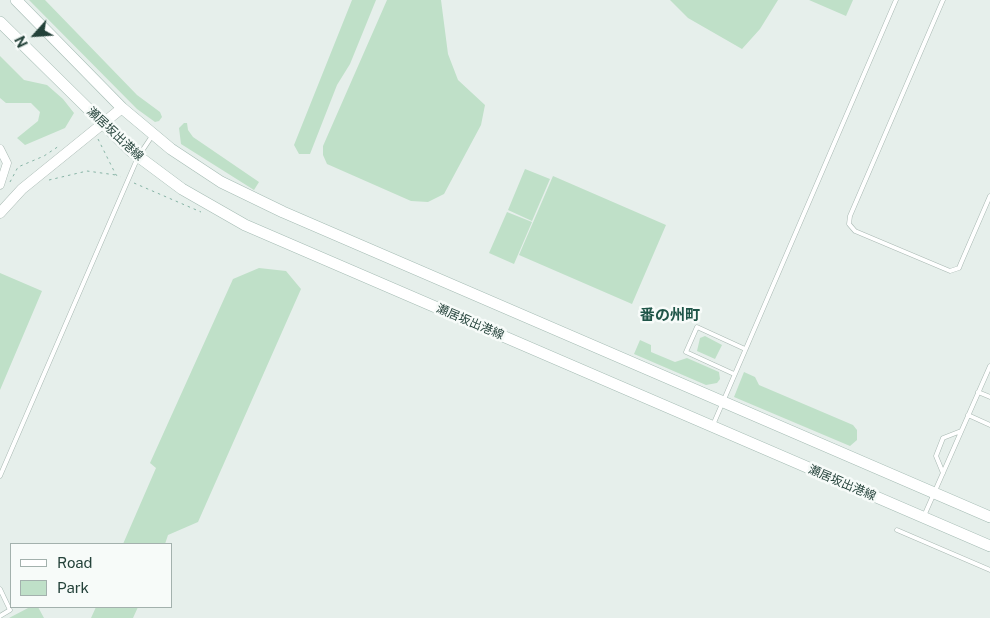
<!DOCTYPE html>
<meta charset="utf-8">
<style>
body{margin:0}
#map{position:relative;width:990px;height:618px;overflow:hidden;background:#e6efeb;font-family:"Public Sans",sans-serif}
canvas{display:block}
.legend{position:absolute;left:10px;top:543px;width:162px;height:65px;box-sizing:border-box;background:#f7fbf9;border:1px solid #a3b1ad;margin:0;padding:6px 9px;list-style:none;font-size:15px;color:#24423a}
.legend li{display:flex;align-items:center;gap:10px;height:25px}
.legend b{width:25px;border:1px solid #a3b1ad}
.north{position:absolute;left:10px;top:10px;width:50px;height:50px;-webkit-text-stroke:4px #f7fbf9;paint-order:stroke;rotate:244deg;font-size:14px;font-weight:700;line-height:20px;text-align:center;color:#24423a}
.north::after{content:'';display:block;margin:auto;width:18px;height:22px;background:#24423a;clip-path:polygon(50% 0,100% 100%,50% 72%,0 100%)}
</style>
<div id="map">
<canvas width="990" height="618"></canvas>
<ul class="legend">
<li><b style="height:6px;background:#fff"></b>Road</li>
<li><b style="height:14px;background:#bfe0c8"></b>Park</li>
</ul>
<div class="north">N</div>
</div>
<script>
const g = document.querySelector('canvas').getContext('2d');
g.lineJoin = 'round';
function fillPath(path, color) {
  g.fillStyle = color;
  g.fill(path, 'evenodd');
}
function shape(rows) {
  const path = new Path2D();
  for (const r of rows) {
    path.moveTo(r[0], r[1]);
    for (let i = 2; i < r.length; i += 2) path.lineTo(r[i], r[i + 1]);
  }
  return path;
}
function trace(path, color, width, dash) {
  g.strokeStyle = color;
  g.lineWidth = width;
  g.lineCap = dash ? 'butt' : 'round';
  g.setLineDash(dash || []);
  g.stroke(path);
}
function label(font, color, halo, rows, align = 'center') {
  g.font = font + ' "Public Sans","Noto Sans JP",sans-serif';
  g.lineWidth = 5;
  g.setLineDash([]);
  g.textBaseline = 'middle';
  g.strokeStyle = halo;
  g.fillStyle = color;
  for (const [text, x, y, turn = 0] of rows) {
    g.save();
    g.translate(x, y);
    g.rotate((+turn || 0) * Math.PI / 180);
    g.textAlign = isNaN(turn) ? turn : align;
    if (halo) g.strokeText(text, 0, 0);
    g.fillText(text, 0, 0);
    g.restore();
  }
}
fillPath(shape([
 [29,0,45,0,137,95,160,112,162,117,159,121,155,122,137,109],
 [352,0,376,0,350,64,337,85,310,154,299,154,294,145],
 [387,0,441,0,448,54,458,80,485,105,481,125,444,194,428,202,411,201,327,164,323,155,323,146],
 [670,0,778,0,760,29,742,49,688,18],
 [809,0,853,0,846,16],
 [0,56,24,80,47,85,63,99,74,113,65,128,25,145,17,138,38,121,40,112,31,103,6,103,0,98],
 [184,123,187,123,188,130,193,137,259,182,254,190,181,144,179,128],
 [525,169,550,179,532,221,508,210],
 [553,176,666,225,632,304,519,255],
 [507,212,532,222,514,264,489,253],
 [259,268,286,271,301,289,198,522,168,535,165,544,123,544,156,468,150,463,233,279],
 [0,273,42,291,0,390],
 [705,336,722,345,715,359,697,351,700,338],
 [640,340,651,345,651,352,675,362,687,358,719,372,720,379,717,383,706,385,634,354],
 [744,372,755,377,759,385,853,425,857,430,857,440,850,446,734,397],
 [30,607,38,607,44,618,9,618],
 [96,607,138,607,133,618,91,618]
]), '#bfe0c8');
const service = shape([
 [943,0,850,216,849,224,855,231,950,271,959,268,961,263,990,196],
 [734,374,686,352,697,327,745,349],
 [978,392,990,397],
 [968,415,990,425],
 [713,425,896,0],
 [943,473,936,456,943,438,961,431],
 [0,476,138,157,152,136],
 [924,516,990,366],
 [897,530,990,570],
 [0,589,10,610,0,616]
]);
const minor = shape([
 [0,149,7,163,0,185]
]);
const tertiary = shape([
 [0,213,22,189,122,108]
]);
const secondary = shape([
 [16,0,122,108,171,149,221,182,283,212,990,517],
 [0,22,131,151,182,189,245,225,990,546]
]);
trace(service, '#a8b8b2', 5);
trace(minor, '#a8b8b2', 9);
trace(tertiary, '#a8b8b2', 11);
trace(secondary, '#a4bbb3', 12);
trace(shape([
 [98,139,116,175,121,177],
 [49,180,87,171,116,175],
 [10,182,18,167,44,156,59,146],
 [134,183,201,212]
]), '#86b3a5', 1, [2.5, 4]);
trace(service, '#fff', 4);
trace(minor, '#fff', 8);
trace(tertiary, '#fff', 10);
trace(secondary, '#fff', 11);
label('12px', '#24423a', '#f7fbf9', [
 ["瀬居坂出港線",115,134,43],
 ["瀬居坂出港線",470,322,23],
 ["瀬居坂出港線",842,483,23]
]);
label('bold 15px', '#1f5548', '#f7fbf9', [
 ["番の州町",670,315]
]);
</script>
